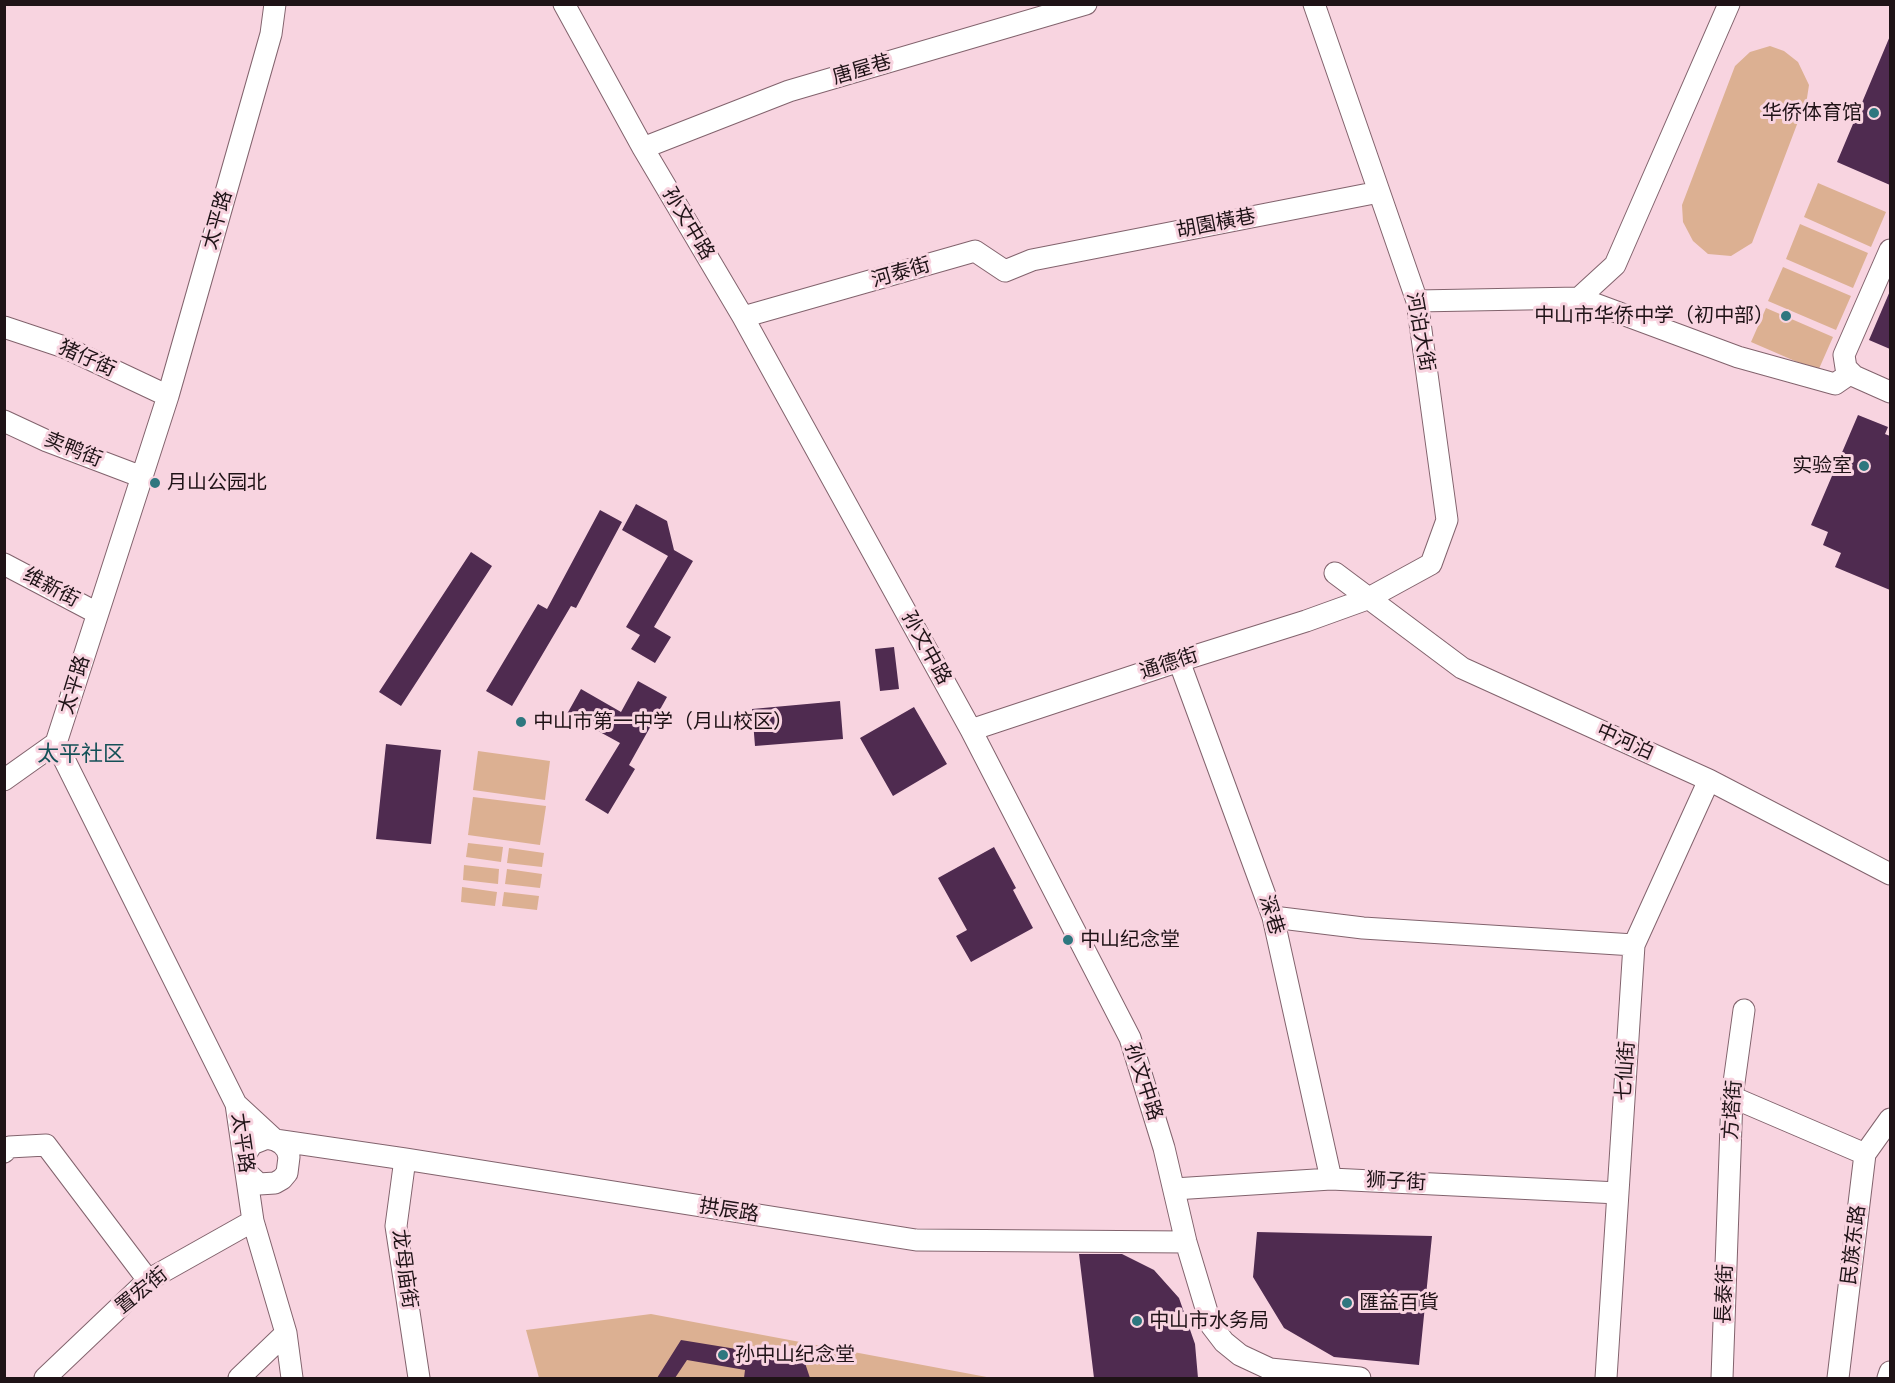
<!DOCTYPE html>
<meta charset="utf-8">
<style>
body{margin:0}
#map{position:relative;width:1895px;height:1383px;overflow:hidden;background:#f8d4e0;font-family:"Fira Sans",sans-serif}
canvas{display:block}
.frame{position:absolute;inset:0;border:6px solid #1f1317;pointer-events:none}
</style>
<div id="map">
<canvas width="1895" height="1383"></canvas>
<div class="frame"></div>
</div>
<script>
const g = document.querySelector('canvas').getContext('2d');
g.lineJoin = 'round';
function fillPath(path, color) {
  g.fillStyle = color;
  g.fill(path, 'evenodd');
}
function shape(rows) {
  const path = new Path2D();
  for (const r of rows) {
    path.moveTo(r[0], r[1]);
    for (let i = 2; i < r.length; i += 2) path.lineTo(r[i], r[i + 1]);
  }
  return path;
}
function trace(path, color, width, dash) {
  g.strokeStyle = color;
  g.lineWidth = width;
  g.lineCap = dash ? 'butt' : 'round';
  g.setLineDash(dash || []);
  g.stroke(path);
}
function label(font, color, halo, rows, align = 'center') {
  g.font = font + ' "Fira Sans","Noto Sans SC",sans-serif';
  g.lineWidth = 6;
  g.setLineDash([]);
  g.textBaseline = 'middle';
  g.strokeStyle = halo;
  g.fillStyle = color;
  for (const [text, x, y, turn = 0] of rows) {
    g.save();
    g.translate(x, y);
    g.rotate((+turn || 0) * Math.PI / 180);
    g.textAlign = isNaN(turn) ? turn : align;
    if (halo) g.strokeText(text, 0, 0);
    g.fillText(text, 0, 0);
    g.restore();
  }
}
fillPath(shape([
 [1770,46,1784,51,1798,62,1809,85,1807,98,1752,243,1731,256,1708,254,1693,241,1683,222,1682,205,1735,66,1750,52],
 [1818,183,1886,212,1871,247,1804,217],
 [1800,224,1868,253,1853,288,1786,259],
 [1783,267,1851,296,1836,330,1768,301],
 [1766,308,1833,337,1818,371,1751,342],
 [478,751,550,761,545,800,473,790],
 [473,797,546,806,540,845,468,835],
 [468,843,503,847,501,862,466,857],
 [509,848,544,853,542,867,507,863],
 [464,865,499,869,498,884,463,880],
 [507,869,542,874,540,888,505,884],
 [462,887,497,892,495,906,461,902],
 [504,892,539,896,537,910,502,906],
 [651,1314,992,1378,539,1378,526,1330]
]), '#dcb092');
fillPath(shape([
 [1890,36,1890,185,1837,162],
 [1890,291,1890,349,1869,340],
 [1858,415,1888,427,1885,434,1890,436,1890,590,1835,567,1841,553,1823,545,1828,532,1811,525],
 [636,504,667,521,674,550,693,561,654,627,671,637,655,663,631,649,640,635,626,627,668,556,622,530],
 [600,510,622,522,576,608,571,606,512,706,486,691,538,604,547,609],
 [471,552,492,566,401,706,379,692],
 [894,647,899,689,880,691,875,649],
 [638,681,667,697,629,765,635,769,608,814,585,800,620,743,567,714,581,689,621,712],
 [840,701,843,739,755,746,752,709],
 [914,707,947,764,893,796,860,738],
 [386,744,441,750,431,844,376,839],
 [994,847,1016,888,1013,890,1033,928,971,962,956,936,967,930,938,878],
 [1257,1232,1432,1236,1419,1365,1334,1357,1284,1328,1253,1277],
 [1079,1254,1122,1254,1154,1270,1179,1298,1195,1344,1198,1378,1094,1378],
 [681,1340,804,1360,810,1378,744,1378,745,1370,687,1360,675,1378,657,1378]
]), '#4f2b50');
const minor = shape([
 [275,4,271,34,168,396,56,743,236,1104,253,1221,286,1333,292,1378],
 [564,4,643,148,743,317,971,730,1130,1038,1164,1148,1186,1242,1211,1325,1224,1342,1240,1355,1270,1369,1360,1378],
 [643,148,789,91,1086,4],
 [1890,250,1844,355,1846,368,1854,376,1890,392],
 [1579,298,1738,357,1835,384,1851,373],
 [1417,301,1579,298,1615,265,1729,4],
 [743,317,975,251,1005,271,1032,260,1379,192],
 [4,327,64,347,168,396],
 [4,421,47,441,142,477],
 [4,564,97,613],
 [1335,573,1462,668,1709,780,1890,874],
 [1179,661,1273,917,1331,1179],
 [971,730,1179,661,1306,621,1367,599,1431,564,1447,520,1417,301,1314,4],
 [4,780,56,743],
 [1273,917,1363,928,1634,945],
 [1732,1097,1865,1154],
 [236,1104,275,1140,282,1144,287,1150,289,1157,287,1173,282,1179,275,1183,259,1184,247,1173,244,1157,252,1144,267,1138,275,1140,405,1159,916,1240,1186,1242],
 [4,1152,9,1147,46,1145,148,1280],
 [405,1159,396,1226,419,1378],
 [1174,1189,1331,1179,1618,1193],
 [45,1378,148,1280,253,1221],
 [239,1378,286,1333],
 [1606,1378,1634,945,1709,780],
 [1722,1378,1732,1097,1744,1010],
 [1838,1378,1865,1154,1890,1119],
 [1888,1378,1890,1372]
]);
trace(minor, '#82636d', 23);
trace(minor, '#fff', 21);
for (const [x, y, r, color] of [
 [1874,113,6,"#2e777f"],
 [1786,316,6,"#2e777f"],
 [1864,466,6,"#2e777f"],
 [155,483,6,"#2e777f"],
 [521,722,6,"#2e777f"],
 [1068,940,6,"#2e777f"],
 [1347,1303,6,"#2e777f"],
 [1137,1321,6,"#2e777f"],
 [723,1355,6,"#2e777f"]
]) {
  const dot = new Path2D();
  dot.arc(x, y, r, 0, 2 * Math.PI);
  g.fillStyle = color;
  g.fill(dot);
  trace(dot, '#f8d4e0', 2);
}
label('20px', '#1f1317', '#f8d4e0', [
 ["唐屋巷",862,70,-16],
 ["太平路",218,220,-74],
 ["孙文中路",688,224,59],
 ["胡園橫巷",1216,224,-11],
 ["河泰街",901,273,-16],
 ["河泊大街",1420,332,80],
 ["猪仔街",87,359,24],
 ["卖鸭街",73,450,22],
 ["维新街",51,588,28],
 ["孙文中路",926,648,61],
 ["通德街",1169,664,-18],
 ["太平路",75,685,-73],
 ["中河泊",1625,742,24],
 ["深巷",1271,915,73],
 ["七仙街",1626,1071,-86],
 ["孙文中路",1143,1082,72],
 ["方塔街",1733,1110,-86],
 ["太平路",242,1143,82],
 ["狮子街",1396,1182,3],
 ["拱辰路",729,1211,9],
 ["民族东路",1854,1245,-83],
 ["龙母庙街",404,1269,82],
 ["置宏街",142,1291,-39],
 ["長泰街",1725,1294,-88]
]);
label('20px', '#1f1317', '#f8d4e0', [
 ["华侨体育馆",1862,113,"right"],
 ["中山市华侨中学（初中部）",1774,316,"right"],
 ["实验室",1852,466,"right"],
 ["月山公园北",167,483],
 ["中山市第一中学（月山校区）",533,722],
 ["中山纪念堂",1080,940],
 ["匯益百貨",1359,1303],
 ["中山市水务局",1149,1321],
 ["孙中山纪念堂",735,1355]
], 'left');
label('22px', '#145057', '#f8d4e0', [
 ["太平社区",81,755]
]);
</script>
